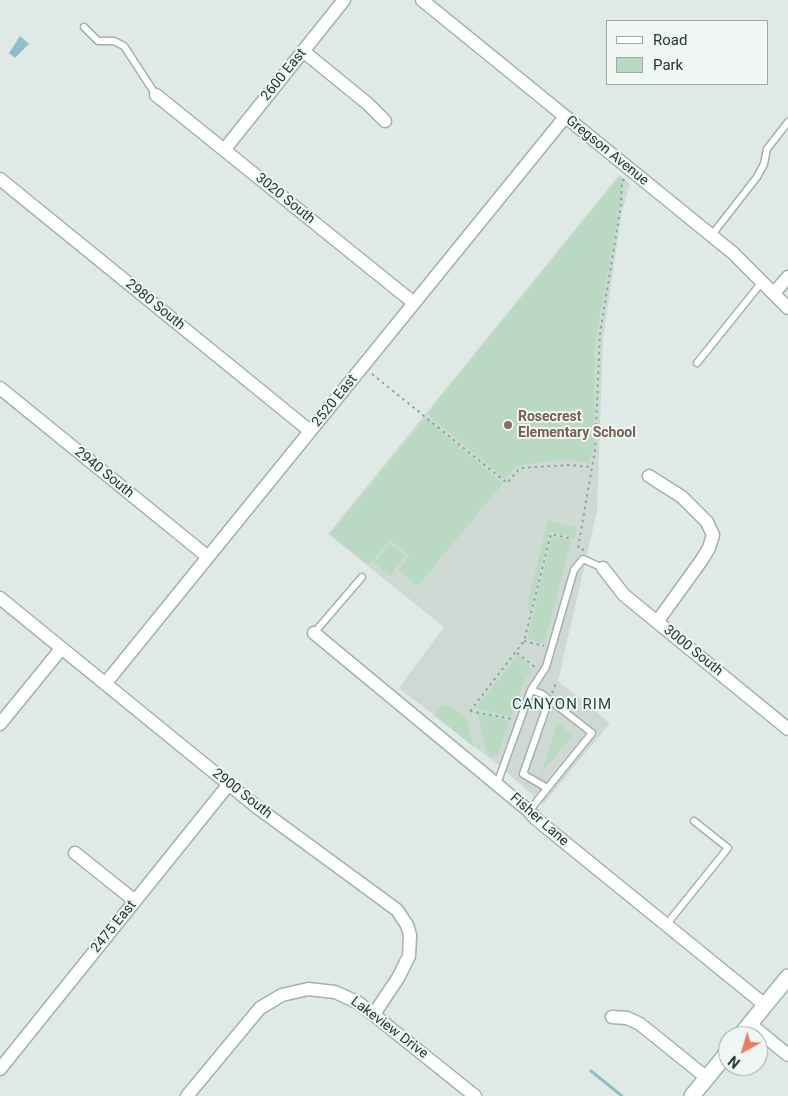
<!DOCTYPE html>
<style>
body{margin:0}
#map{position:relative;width:788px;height:1096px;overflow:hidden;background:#dfe9e5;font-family:Roboto,sans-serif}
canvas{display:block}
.legend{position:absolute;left:606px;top:20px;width:162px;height:65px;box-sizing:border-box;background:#eff6f3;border:1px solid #9daaa5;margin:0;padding:6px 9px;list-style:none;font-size:15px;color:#223831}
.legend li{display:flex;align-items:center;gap:10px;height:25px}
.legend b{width:25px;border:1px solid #9daaa5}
.north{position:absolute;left:718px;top:1026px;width:50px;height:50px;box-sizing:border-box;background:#eff6f3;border:1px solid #9daaa5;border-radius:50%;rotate:219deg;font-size:14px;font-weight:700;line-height:20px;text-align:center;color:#223831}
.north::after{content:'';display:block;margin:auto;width:18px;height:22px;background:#e58061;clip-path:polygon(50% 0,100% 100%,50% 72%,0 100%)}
</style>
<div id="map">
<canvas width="788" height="1096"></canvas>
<ul class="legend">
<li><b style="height:6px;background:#fff"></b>Road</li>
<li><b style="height:14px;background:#bad9c2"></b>Park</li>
</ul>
<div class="north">N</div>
</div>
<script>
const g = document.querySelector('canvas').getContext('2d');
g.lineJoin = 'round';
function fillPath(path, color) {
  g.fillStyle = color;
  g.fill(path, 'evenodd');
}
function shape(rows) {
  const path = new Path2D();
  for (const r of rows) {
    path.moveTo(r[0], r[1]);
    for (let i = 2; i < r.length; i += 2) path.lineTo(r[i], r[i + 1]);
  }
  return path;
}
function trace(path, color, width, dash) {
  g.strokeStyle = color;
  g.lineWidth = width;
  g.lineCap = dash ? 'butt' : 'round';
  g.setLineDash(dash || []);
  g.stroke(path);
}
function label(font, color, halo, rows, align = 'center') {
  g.font = font + ' Roboto,sans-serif';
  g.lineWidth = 4;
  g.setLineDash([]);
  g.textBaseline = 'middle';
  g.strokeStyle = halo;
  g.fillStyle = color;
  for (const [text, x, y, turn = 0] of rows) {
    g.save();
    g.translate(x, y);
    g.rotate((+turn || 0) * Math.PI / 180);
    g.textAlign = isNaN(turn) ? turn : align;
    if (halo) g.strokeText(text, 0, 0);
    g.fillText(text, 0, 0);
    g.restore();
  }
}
fillPath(shape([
 [619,175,630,184,622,212,603,339,597,511,558,681,610,723,543,804,496,763,399,688,444,627,328,534]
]), '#ced9d4');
fillPath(shape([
 [619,177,623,179,621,198,595,344,594,448,589,463,563,459,517,466,505,479,427,414],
 [425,418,503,483,418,586,398,570,409,556,390,540,369,565,330,534],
 [548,521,577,528,574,538,550,532,530,611,526,610],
 [552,536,571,541,545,643,527,639],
 [390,543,405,556,390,576,374,563],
 [518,655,532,670,524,682,511,717,475,708],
 [445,705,454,708,466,719,474,747,435,716,437,708],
 [477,712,510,721,497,756,490,756,487,753],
 [559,723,572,736,541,773,557,724]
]), '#bad9c2');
fillPath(shape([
 [20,36,29,44,15,58,9,53]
]), '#8cc1ca');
trace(shape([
 [591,1071,622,1096]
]), '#8cc1ca', 3);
const lane = shape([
 [84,27,98,41,114,41,124,46,156,95],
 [711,236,757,177,764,164,767,149,788,122],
 [697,363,762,282],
 [314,633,362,577],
 [497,784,531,690],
 [547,788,523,774,549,700],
 [529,811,592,733,542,694,531,690,546,667,574,570,583,559,603,568],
 [666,925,728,848,694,821]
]);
const street = shape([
 [422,0,733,253,788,308],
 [303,51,368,104,385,121],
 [156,95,414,303],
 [224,150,344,0],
 [0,179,310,431],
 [774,293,788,277],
 [0,388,208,557],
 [649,476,682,497,707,522,713,535,709,548,701,561,657,622],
 [603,568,624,595,788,729],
 [0,598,258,808,397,910,407,925,410,935,409,956,398,978,374,1014],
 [314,633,529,811,536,819,765,1005],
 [105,684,565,117],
 [0,724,61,649],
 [75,853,135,901],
 [612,1017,627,1018,640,1024,707,1078],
 [750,1024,788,1055],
 [0,1069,229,784],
 [187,1096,260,1008,282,995,308,989,335,992,359,1003,475,1096]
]);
const secondary = shape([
 [740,1036,788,977],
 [692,1096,728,1052]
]);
trace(lane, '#a3b0ab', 9);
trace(street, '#a3b0ab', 15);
trace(secondary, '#a0b4ac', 18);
trace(shape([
 [372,374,507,483,520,468,570,465,592,467],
 [584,550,578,548,595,450,600,334,621,204,622,182,625,178],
 [524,641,544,646],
 [517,653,535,667],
 [552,693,556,683],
 [470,711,524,641,551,534,572,539],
 [470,711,512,719]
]), '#82aa9d', 2, [2.5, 4]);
trace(lane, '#fff', 6);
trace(street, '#fff', 12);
trace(secondary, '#fff', 15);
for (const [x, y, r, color] of [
 [508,425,5,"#8d6e63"]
]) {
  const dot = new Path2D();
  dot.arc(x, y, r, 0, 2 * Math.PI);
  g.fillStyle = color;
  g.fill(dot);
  trace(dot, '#eff6f3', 2);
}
label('14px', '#223831', '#eff6f3', [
 ["2600 East",284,75,-51],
 ["Gregson Avenue",607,151,39],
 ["3020 South",285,199,39],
 ["2980 South",155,305,39],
 ["2520 East",335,401,-51],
 ["2940 South",104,473,39],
 ["3000 South",693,651,39],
 ["2900 South",242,794,38],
 ["Fisher Lane",539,820,41],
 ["2475 East",114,927,-51],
 ["Lakeview Drive",389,1028,37]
]);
label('bold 14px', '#785e54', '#eff6f3', [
 ["Rosecrest",518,417],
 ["Elementary School",518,433]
], 'left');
g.letterSpacing = '1px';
label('15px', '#20483d', '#eff6f3', [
 ["CANYON RIM",562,705]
]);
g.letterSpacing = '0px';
</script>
